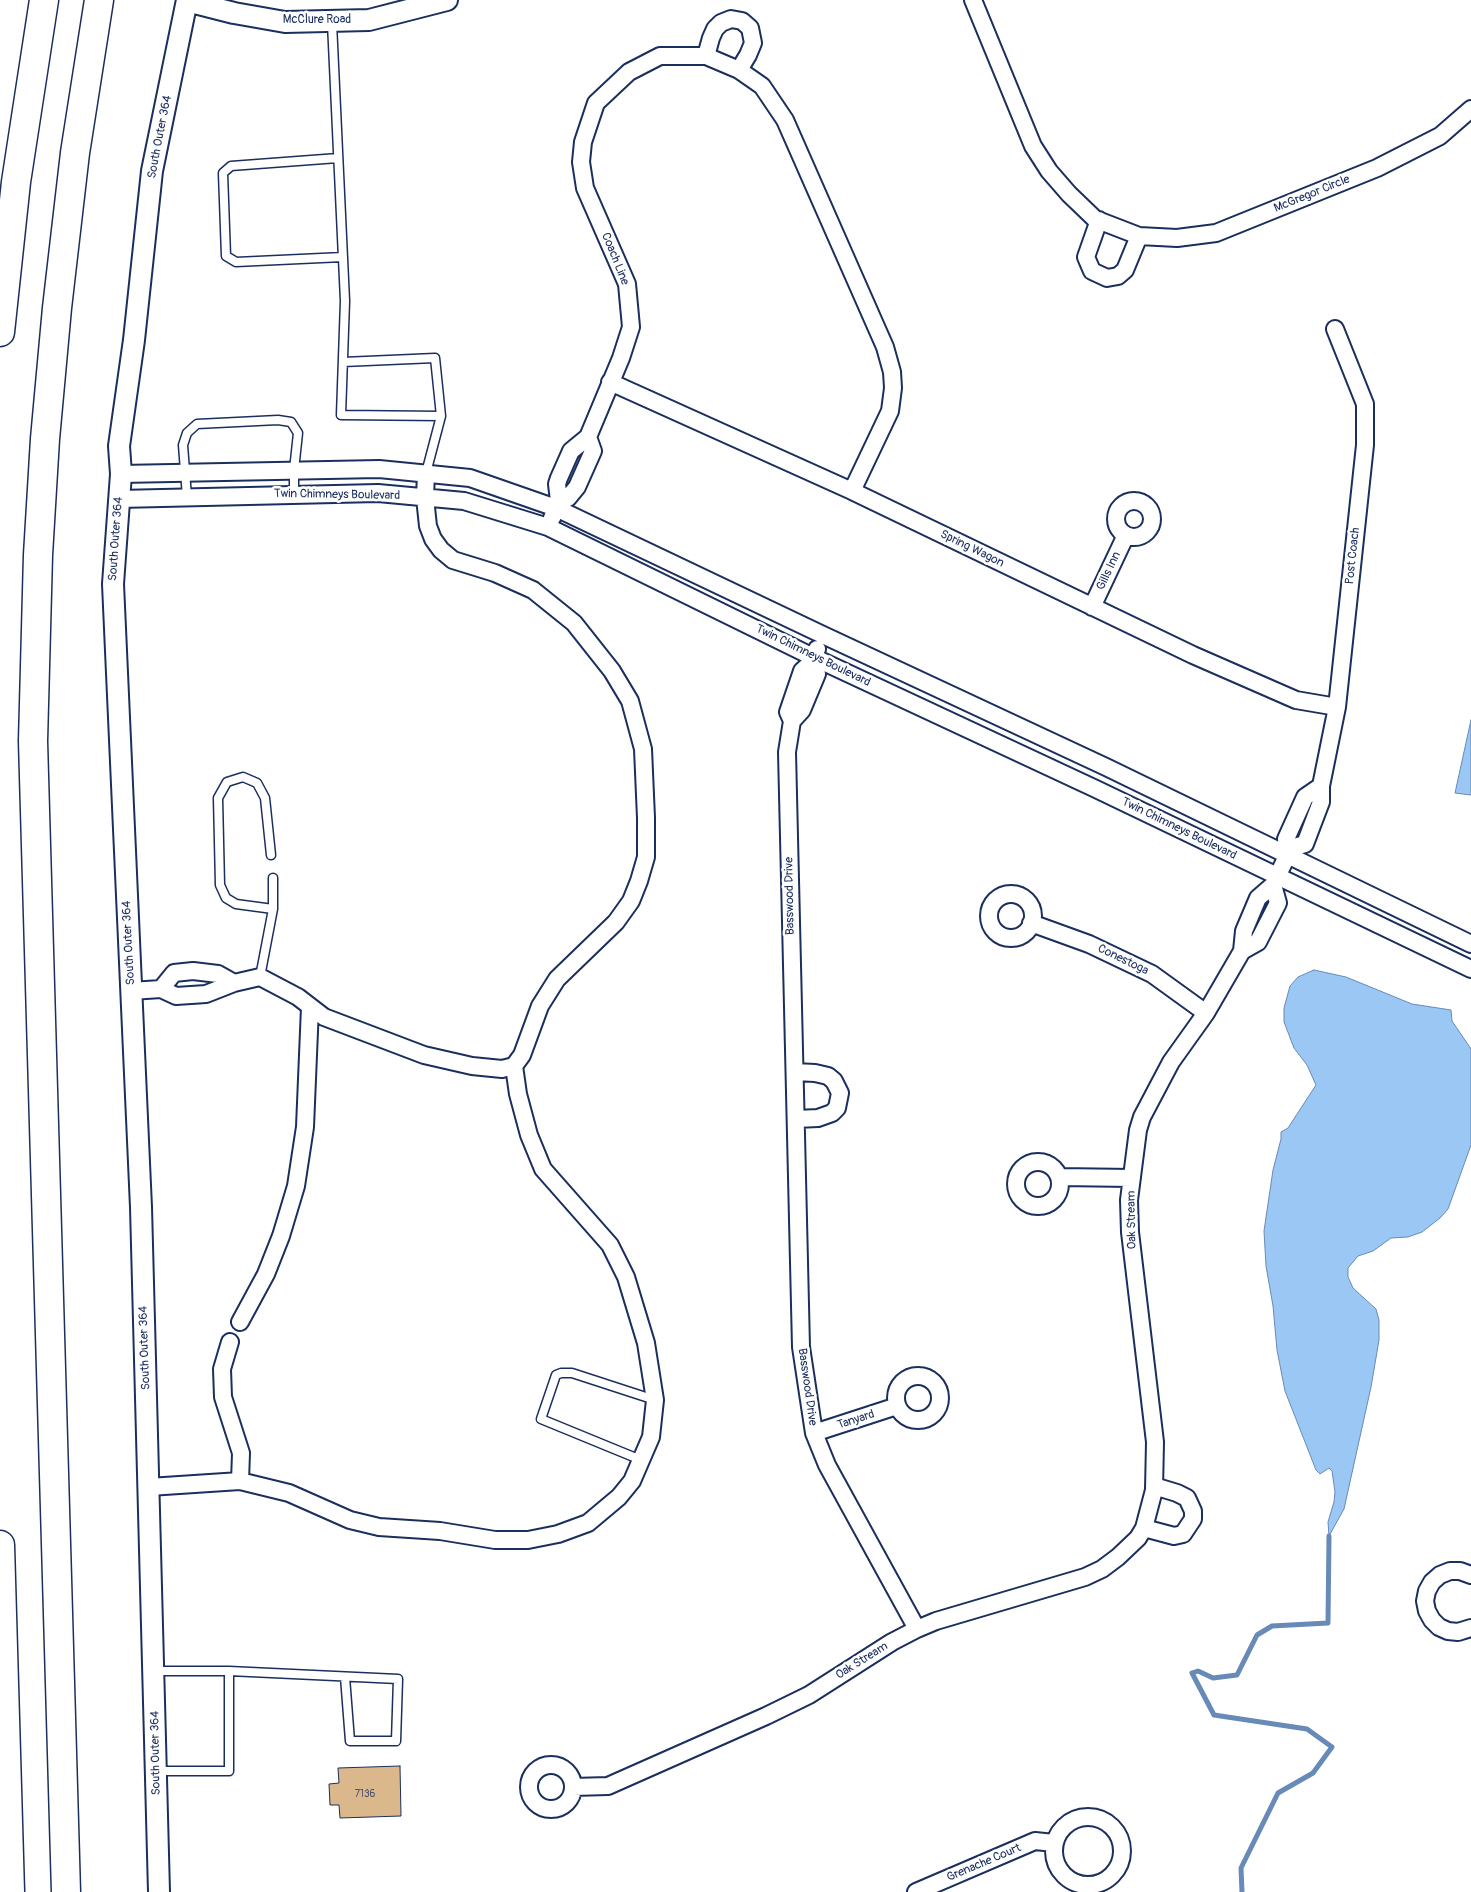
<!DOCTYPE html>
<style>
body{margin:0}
canvas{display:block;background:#fff}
</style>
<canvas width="1471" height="1892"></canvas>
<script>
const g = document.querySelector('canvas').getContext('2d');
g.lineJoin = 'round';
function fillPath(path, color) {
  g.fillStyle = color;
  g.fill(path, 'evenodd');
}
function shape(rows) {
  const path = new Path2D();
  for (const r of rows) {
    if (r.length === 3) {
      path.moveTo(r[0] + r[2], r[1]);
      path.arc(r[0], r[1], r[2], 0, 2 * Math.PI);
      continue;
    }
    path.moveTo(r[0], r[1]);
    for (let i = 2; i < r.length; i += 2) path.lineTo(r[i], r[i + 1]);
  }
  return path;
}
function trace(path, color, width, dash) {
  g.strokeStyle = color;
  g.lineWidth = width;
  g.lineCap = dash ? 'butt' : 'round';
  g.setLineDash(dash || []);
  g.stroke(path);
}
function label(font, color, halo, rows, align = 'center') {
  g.font = font + ' Pangolin,sans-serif';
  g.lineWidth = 5;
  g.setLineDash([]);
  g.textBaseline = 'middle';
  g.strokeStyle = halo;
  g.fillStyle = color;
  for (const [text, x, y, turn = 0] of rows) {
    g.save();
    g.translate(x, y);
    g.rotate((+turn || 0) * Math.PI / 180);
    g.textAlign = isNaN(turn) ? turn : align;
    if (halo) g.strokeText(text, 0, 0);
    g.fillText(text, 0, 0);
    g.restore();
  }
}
const water = shape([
 [1471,720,1471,795,1455,793,1471,720],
 [1314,970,1346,977,1412,1004,1451,1010,1452,1021,1471,1049,1471,1145,1448,1209,1440,1218,1422,1232,1408,1237,1391,1238,1373,1251,1358,1256,1348,1268,1348,1277,1353,1288,1376,1309,1379,1320,1379,1340,1371,1387,1344,1509,1329,1536,1328,1522,1334,1502,1335,1492,1332,1471,1329,1468,1320,1474,1316,1470,1285,1391,1277,1350,1273,1306,1266,1266,1264,1231,1273,1170,1281,1139,1281,1132,1288,1128,1316,1085,1307,1065,1294,1048,1284,1022,1284,1008,1290,986,1298,977,1314,970]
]);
fillPath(water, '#9ac7f4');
trace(water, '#678ab8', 1);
trace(shape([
 [1242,1892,1241,1868,1278,1793,1313,1773,1332,1747,1307,1729,1214,1715,1192,1673,1198,1671,1213,1678,1237,1675,1257,1635,1272,1626,1328,1623,1329,1536]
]), '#678ab8', 5);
const building = shape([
 [400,1766,401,1816,340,1818,339,1805,330,1805,329,1784,339,1783,338,1768,400,1766]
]);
fillPath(building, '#dab88c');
trace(building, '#1b2f5e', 1);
const service = shape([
 [332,23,345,301,341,415,441,416,426,473],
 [338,158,231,166,223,173,226,256,236,262,343,257],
 [343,362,435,358,441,416],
 [187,497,183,445,187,433,197,424,278,420,291,422,298,433,294,470,294,494],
 [271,855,265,798,257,783,243,777,227,782,218,798,220,885,226,898,236,904,273,909],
 [260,977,273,909,273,878],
 [641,1460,541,1419,556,1375,561,1373,572,1373,655,1400],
 [154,1671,229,1671,398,1679,396,1741,350,1741,345,1677],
 [156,1771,229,1771,229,1671]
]);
const minor = shape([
 [973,0,1033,146,1049,171,1069,194,1095,219,1139,236,1177,238,1216,233,1377,168,1440,136,1471,109],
 [706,56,711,38,715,29,721,23,731,19,742,21,750,28,753,43,748,55,739,70],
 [1099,220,1086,257,1092,271,1107,278,1118,276,1125,270,1139,236],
 [610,382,852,491,1193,655,1296,700,1337,707],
 [121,474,379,469,470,478,556,508,823,635,1106,767,1471,944],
 [119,499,378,493,464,501,548,527,813,657,1096,789,1471,969],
 [559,501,568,498,577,487,593,451,588,437],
 [1134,519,18],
 [552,518,559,501,557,484,559,478,571,451,588,437,621,358,631,327,627,284,585,188,581,162,583,142,596,103,629,72,660,56,706,56,739,70,762,86,785,120,885,347,892,372,893,388,890,411,852,491],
 [1092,607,1126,535],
 [817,649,812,662,802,671,788,712,792,721,787,752,801,1347,814,1433,827,1465,917,1629],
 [792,721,802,710,817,674,812,662],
 [1291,848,1286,839,1305,797,1321,786],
 [1011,916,22],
 [1031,923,1089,944,1152,974,1206,1013],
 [1242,951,1258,942,1278,903,1273,885],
 [161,989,174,973,193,971,218,974,234,983],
 [131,991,161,989,176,996,206,994,234,983,260,977,298,997,324,1017,424,1055,472,1066,502,1069,514,1066,522,1055,540,1006,557,979,616,922,631,901,639,881,646,857,646,818,643,749,630,701,612,671,574,623,533,590,495,573,453,560,441,550,433,539,428,526,425,498,426,473],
 [795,1072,815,1073,828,1076,834,1081,840,1093,837,1108,832,1113,818,1118,796,1119],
 [1038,1184,22],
 [1059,1177,1132,1178],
 [240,1322,266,1274,281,1236,296,1186,305,1127,310,1007],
 [230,1342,222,1369,223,1397,241,1453,240,1481],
 [918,1398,22],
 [814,1433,897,1406],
 [149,1487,240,1481,289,1493,350,1520,379,1527,440,1531,495,1540,528,1540,558,1534,588,1523,619,1497,632,1481,651,1437,655,1400,646,1343,626,1277,610,1245,543,1169,529,1135,518,1094,514,1066],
 [1144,1528,1174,1536,1183,1534,1193,1519,1193,1511,1187,1498,1177,1493,1154,1486],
 [1471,1575,1460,1571,1450,1571,1440,1575,1432,1582,1427,1591,1425,1601,1427,1611,1432,1620,1439,1627,1448,1631,1458,1632,1471,1628],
 [551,1787,22],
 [573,1787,608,1786,766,1716,809,1695,892,1642,917,1629,936,1621,1085,1577,1102,1569,1118,1557,1138,1538,1144,1528,1154,1490,1155,1442,1130,1232,1129,1200,1138,1130,1142,1117,1171,1062,1206,1013,1242,951,1244,931,1258,898,1273,885,1291,848,1305,844,1321,802,1321,786,1337,707,1365,445,1365,404,1335,329],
 [1088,1851,34],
 [916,1892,1035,1841,1054,1843]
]);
const tertiary = shape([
 [187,1,234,13,285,22,369,20,447,0],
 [159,1892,141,1207,113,584,121,474,119,446,134,340,152,171,187,0]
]);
const motorway = shape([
 [0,332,16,182,44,0],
 [0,1545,10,1892],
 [66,1892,33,741,38,555,45,439,57,308,75,153,99,0]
]);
trace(service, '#1b2f5e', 11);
trace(minor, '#1b2f5e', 20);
trace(tertiary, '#1b2f5e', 24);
trace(motorway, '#1b2f5e', 31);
trace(service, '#fff', 8);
trace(minor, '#fff', 16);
trace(tertiary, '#fff', 20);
trace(motorway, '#fff', 28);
label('10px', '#4b516a', null, [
 ["7136",365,1794]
]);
label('12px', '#1b2f5e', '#fff', [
 ["McClure Road",317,20],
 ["South Outer 364",160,137,-79],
 ["McGregor Circle",1312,194,-22],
 ["Coach Line",615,259,68],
 ["Twin Chimneys Boulevard",337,495,1],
 ["South Outer 364",116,539,-86],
 ["Spring Wagon",972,549,26],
 ["Post Coach",1353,556,-84],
 ["Gills Inn",1109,571,-65],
 ["Twin Chimneys Boulevard",813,656,26],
 ["Twin Chimneys Boulevard",1179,829,26],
 ["Basswood Drive",790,896,-91],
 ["South Outer 364",129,943,-93],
 ["Conestoga",1123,960,26],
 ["Oak Stream",1132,1220,-91],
 ["South Outer 364",145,1348,-92],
 ["Basswood Drive",807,1387,82],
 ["Tanyard",856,1420,-18],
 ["Oak Stream",862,1661,-32],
 ["South Outer 364",156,1753,-91],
 ["Grenache Court",984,1863,-23]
]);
</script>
